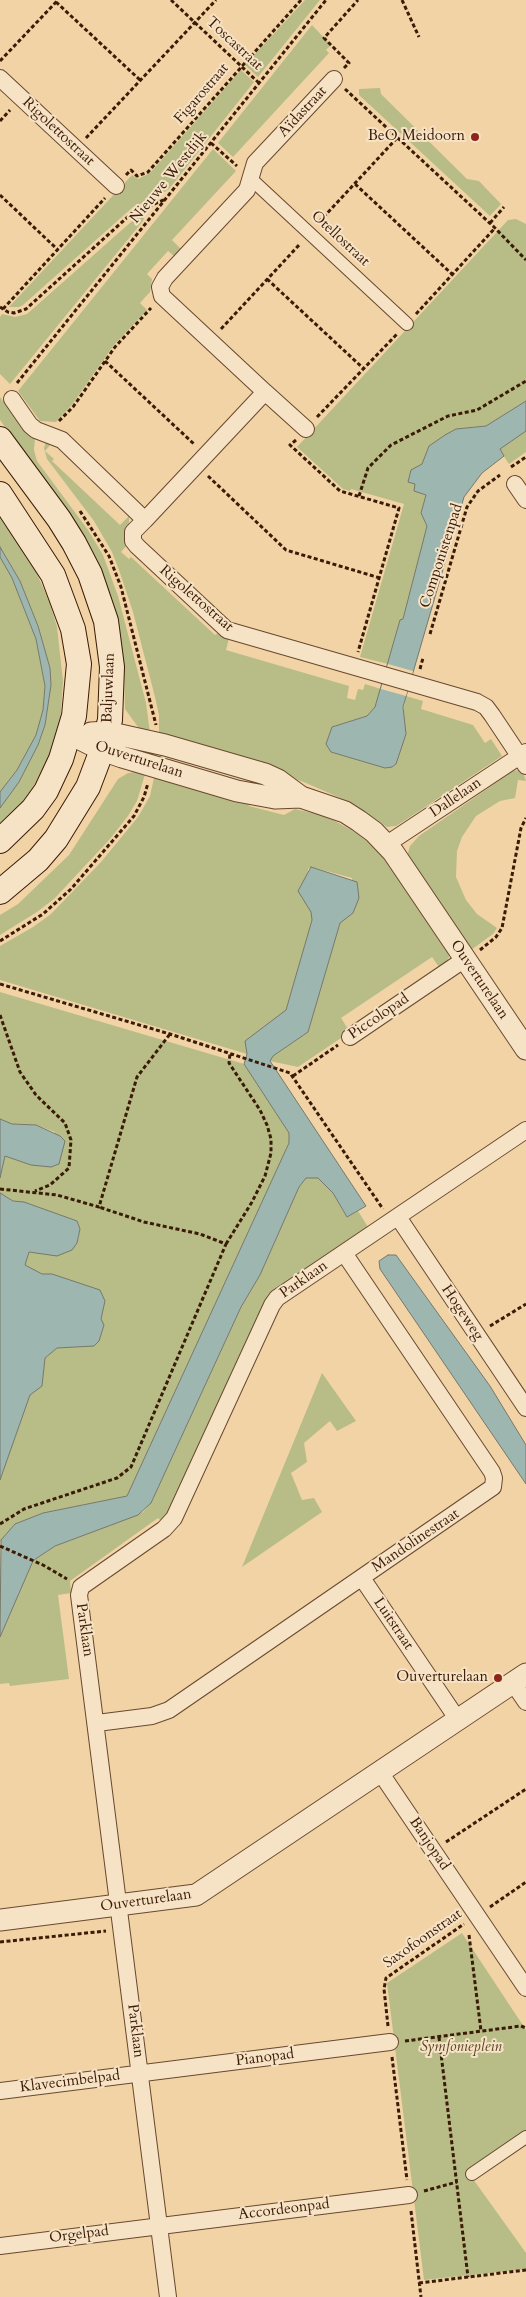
<!DOCTYPE html>
<meta charset="utf-8">
<style>
body{margin:0}
canvas{display:block;background:#f1d3a6}
</style>
<canvas width="526" height="2297"></canvas>
<script>
const g = document.querySelector('canvas').getContext('2d');
g.lineJoin = 'round';
function fillPath(path, color) {
  g.fillStyle = color;
  g.fill(path, 'evenodd');
}
function shape(rows) {
  const path = new Path2D();
  for (const r of rows) {
    path.moveTo(r[0], r[1]);
    for (let i = 2; i < r.length; i += 2) path.lineTo(r[i], r[i + 1]);
  }
  return path;
}
function trace(path, color, width, dash) {
  g.strokeStyle = color;
  g.lineWidth = width;
  g.lineCap = dash ? 'butt' : 'round';
  g.setLineDash(dash || []);
  g.stroke(path);
}
function label(font, color, halo, rows, align = 'center') {
  g.font = font + ' Cardo,serif';
  g.lineWidth = 4;
  g.setLineDash([]);
  g.textBaseline = 'middle';
  g.strokeStyle = halo;
  g.fillStyle = color;
  for (const [text, x, y, turn = 0] of rows) {
    g.save();
    g.translate(x, y);
    g.rotate((+turn || 0) * Math.PI / 180);
    g.textAlign = isNaN(turn) ? turn : align;
    if (halo) g.strokeText(text, 0, 0);
    g.fillText(text, 0, 0);
    g.restore();
  }
}
fillPath(shape([
 [305,0,320,0,258,77,245,65],
 [312,25,331,45,326,50,329,53,233,157,218,143],
 [241,70,254,82,169,189,159,196,133,207,23,305,19,307,9,307,132,175,138,179,150,173],
 [380,88,381,94,467,179,479,181,501,204,490,216,359,95,359,89],
 [213,149,236,171,172,240,181,249,174,256,168,251,147,274,152,279,150,292,140,303,147,310,114,345,71,406,56,422,40,421,18,391],
 [140,214,144,218,143,221,10,384,0,374,0,317,2,314,15,317,27,314],
 [516,219,526,224,526,401,486,426,456,429,429,446,416,484,426,495,421,513,427,526,403,619,400,620,388,664,360,657,404,504,351,489,350,491,343,489,297,447,508,220],
 [0,397,5,404,10,406,29,435,35,438,34,450,37,461,88,530,103,555,118,596,146,703,150,733,138,727,125,709,124,672,77,531,0,420],
 [526,431,526,452,509,464,499,449],
 [46,441,51,444,45,451,54,459,52,461,120,525,129,516,129,528,124,540,127,545,121,552,129,559,131,557,215,635,219,632,229,638,226,650,349,686,347,698,355,700,358,689,363,690,365,684,381,689,375,707,367,716,332,727,326,744,331,752,385,768,394,766,406,734,403,712,406,696,423,701,421,709,473,725,485,743,491,739,502,756,407,819,396,826,387,827,354,804,306,783,257,764,159,736,159,715,155,697,133,612,119,570,112,552,94,521,47,459,44,448],
 [0,514,28,555,49,600,57,627,63,681,60,724,52,750,29,795,0,830,0,808,19,782,38,745,45,725,51,685,50,668,38,626,20,581,0,547],
 [0,557,12,578,36,639,45,686,43,710,36,735,17,770,0,792],
 [518,770,523,772,526,781,518,780,515,798,500,801,476,816,462,837,457,851,456,877,466,900,477,914,497,928,493,934,471,950,407,856,410,846,419,836,513,771],
 [146,771,137,801,128,816,110,839,54,899,37,912,0,935,0,915,18,904,69,855,118,779,128,773],
 [155,773,247,798,249,806,284,815,295,809,317,814,335,821,358,834,375,848,392,868,448,951,449,957,447,962,439,967,432,957,341,1018,348,1029,347,1034,298,1067,270,1061,273,1056,308,1032,340,922,353,913,352,878,311,867,308,869,307,906,312,912,312,920,286,1010,247,1054,0,980,0,946,33,927,51,914,101,862,138,817,150,796],
 [0,992,244,1064,289,1133,289,1143,127,1496,43,1513,15,1524,0,1542,0,1480,30,1395,42,1385,45,1358,57,1348,93,1346,99,1341,104,1325,101,1319,105,1302,52,1274,42,1274,25,1265,28,1252,39,1253,77,1243,80,1229,77,1221,24,1202,13,1201,0,1193,0,1178,5,1156,31,1165,55,1132,36,1125,12,1124,0,1119],
 [306,1178,318,1178,333,1193,347,1217,358,1211,368,1227,272,1292,259,1315,171,1509,162,1522,158,1518,70,1581,71,1593,58,1595,69,1679,10,1686,9,1683,0,1684,0,1637,33,1561,55,1546,143,1512,151,1503,241,1307,260,1275,299,1187],
 [322,1373,356,1421,337,1431,330,1421,304,1443,307,1462,291,1473,302,1500,314,1498,322,1512,242,1567],
 [462,1933,526,2030,526,2132,468,2172,526,2253,526,2269,424,2280,387,1983]
]), '#b8bd88');
const water = shape([
 [526,401,526,431,500,449,504,456,482,473,464,497,403,707,406,734,396,764,392,767,385,768,331,752,326,744,332,727,367,716,375,707,400,620,403,619,427,526,421,513,426,495,414,491,415,484,408,482,411,470,422,464,429,446,445,435,456,429,486,426,526,401],
 [0,547,20,581,38,626,50,668,51,685,45,725,38,745,19,782,0,808,0,792,17,770,36,735,43,710,45,686,36,639,12,578,0,557,0,547],
 [311,867,357,882,359,898,353,913,340,923,308,1032,273,1056,270,1061,366,1206,347,1217,333,1193,318,1178,306,1178,299,1187,260,1275,241,1307,151,1503,138,1515,55,1546,37,1558,33,1561,0,1637,1,1540,15,1524,43,1513,127,1496,289,1143,289,1133,244,1064,247,1054,245,1041,286,1010,312,920,311,912,298,891,311,867],
 [0,1119,12,1124,36,1125,60,1136,65,1141,59,1164,51,1167,31,1165,5,1156,0,1178,0,1119],
 [0,1193,13,1201,24,1202,77,1221,80,1229,77,1243,72,1250,57,1256,29,1252,25,1265,42,1274,52,1274,100,1290,105,1301,101,1319,104,1325,99,1341,94,1346,57,1348,45,1358,42,1386,30,1395,0,1480,0,1193],
 [388,1255,396,1255,490,1386,526,1445,526,1484,380,1269,379,1261,388,1255]
]);
fillPath(water, '#9eb6b0');
trace(water, '#76786c', 1);
fillPath(shape([
 [388,664,413,671,406,696,381,689]
]), '#f1d3a6');
const pedestrian = shape([
 [250,178,407,324],
 [472,2174,526,2137]
]);
const minor = shape([
 [0,78,116,186],
 [265,392,306,429],
 [12,399,30,425,36,430,62,440,145,520,133,532,133,541,137,546,227,630,477,702,486,707,492,715,526,766],
 [515,484,526,500],
 [145,520,265,392,162,296,160,287,165,278,247,190,255,163,334,79],
 [387,844,526,752],
 [350,1037,465,959],
 [398,1217,526,1408],
 [362,1578,458,1720],
 [513,1683,526,1702],
 [97,1723,152,1716,169,1710,493,1487,494,1478,492,1472,344,1253],
 [380,1772,526,1988],
 [0,2091,390,2042],
 [0,2246,409,2195],
 [168,2297,79,1595,81,1587,164,1529,174,1518,272,1305,277,1298,526,1130]
]);
const tertiary = shape([
 [91,733,107,732,165,745,265,774,278,780,301,797],
 [70,734,102,750,122,757,237,791,275,798,301,797,345,812,359,821,374,832,393,852,526,1049],
 [0,1920,196,1895,526,1674]
]);
const secondary = shape([
 [0,439,59,519,74,543,90,574,106,621,112,667,110,720,102,750,88,787,56,839,38,860,0,892],
 [0,494,53,575,73,629,79,664,74,716,61,759,46,791,33,809,0,841]
]);
trace(pedestrian, '#68492e', 14);
trace(minor, '#68492e', 18);
trace(tertiary, '#68492e', 23);
trace(secondary, '#3a1b06', 26);
trace(shape([
 [171,0,259,83],
 [402,0,419,37],
 [56,2,140,80],
 [0,61,58,0],
 [344,68,349,63,324,38,358,0],
 [345,89,495,228,526,260],
 [0,121,10,110],
 [86,138,216,0],
 [211,143,237,166],
 [126,175,131,170,137,176,148,172,301,0],
 [355,184,453,275],
 [0,195,58,250],
 [319,222,397,138],
 [490,223,504,207],
 [267,279,364,369],
 [0,307,8,312,14,313,26,309,131,214,166,199],
 [3,309,105,198],
 [416,314,495,228],
 [221,329,300,244],
 [105,361,194,444],
 [17,383,326,0],
 [317,417,398,333],
 [59,421,73,407,115,347,151,308],
 [296,440,290,445,340,491,399,508,358,652],
 [511,467,526,457],
 [208,476,286,550,380,578],
 [359,496,368,468,391,445,448,416,477,410,526,381],
 [80,511,109,556,121,587,156,725],
 [430,634,467,507,478,491,500,475],
 [420,669,423,658],
 [0,941,43,914,71,889,134,816,144,797,148,783],
 [480,950,496,937,502,928,521,828,526,818],
 [0,984,170,1034,290,1073,383,1209],
 [0,1015,20,1072,36,1095,65,1123,71,1140,69,1168,50,1185,35,1191],
 [293,1076,338,1045],
 [0,1189,57,1195,99,1207,137,1077,170,1034],
 [226,1244,252,1202,265,1176,271,1153,271,1139,267,1125,260,1110,229,1063,230,1054],
 [490,1326,526,1304],
 [0,1524,24,1509,117,1478,131,1467,226,1244,200,1234,144,1222,99,1207],
 [0,1546,43,1565,67,1579],
 [446,1842,526,1789],
 [490,1907,526,1882],
 [469,1935,481,2031],
 [0,1942,106,1931],
 [388,2026,384,1989,386,1978,464,1924],
 [439,2037,468,2277],
 [405,2041,521,2026,526,2028],
 [392,2057,407,2180],
 [424,2191,457,2182],
 [411,2211,421,2297],
 [419,2283,526,2270]
]), '#3a1b06', 3, [4, 2.5]);
trace(pedestrian, '#f6e2c5', 12);
trace(minor, '#f6e2c5', 16);
trace(tertiary, '#f6e2c5', 21);
trace(secondary, '#f6e2c5', 24);
for (const [x, y, r, color] of [
 [475,137,5,"#8f2418"],
 [498,1678,5,"#8f2418"]
]) {
  const dot = new Path2D();
  dot.arc(x, y, r, 0, 2 * Math.PI);
  g.fillStyle = color;
  g.fill(dot);
  trace(dot, '#f6e2c5', 2);
}
label('15px', '#3a1b06', '#f6e2c5', [
 ["Toscastraat",234,44,43],
 ["Figarostraat",202,94,-49],
 ["Aïdastraat",303,112,-47],
 ["Rigolettostraat",58,132,43],
 ["Nieuwe Westdijk",169,178,-51],
 ["Otellostraat",340,239,43],
 ["Componistenpad",442,556,-72],
 ["Rigolettostraat",196,599,41],
 ["Baljuwlaan",109,688,-88],
 ["Ouverturelaan",139,760,18],
 ["Dallelaan",456,798,-34],
 ["Ouverturelaan",479,980,56],
 ["Piccolopad",379,1017,-34],
 ["Parklaan",304,1280,-35],
 ["Hogeweg",462,1313,56],
 ["Mandolinestraat",416,1541,-34],
 ["Luitstraat",393,1624,56],
 ["Parklaan",84,1630,82],
 ["Banjopad",429,1844,56],
 ["Ouverturelaan",146,1901,-8],
 ["Saxofoonstraat",423,1939,-35],
 ["Parklaan",135,2031,83],
 ["Pianopad",265,2058,-7],
 ["Klavecimbelpad",70,2082,-7],
 ["Accordeonpad",284,2210,-7],
 ["Orgelpad",79,2235,-7]
]);
label('15px', '#3a1b06', '#f6e2c5', [
 ["BeO Meidoorn",465,137],
 ["Ouverturelaan",488,1678]
], 'right');
label('italic 15px', '#5a4426', '#f6e2c5', [
 ["Symfonieplein",461,2048]
]);
</script>
